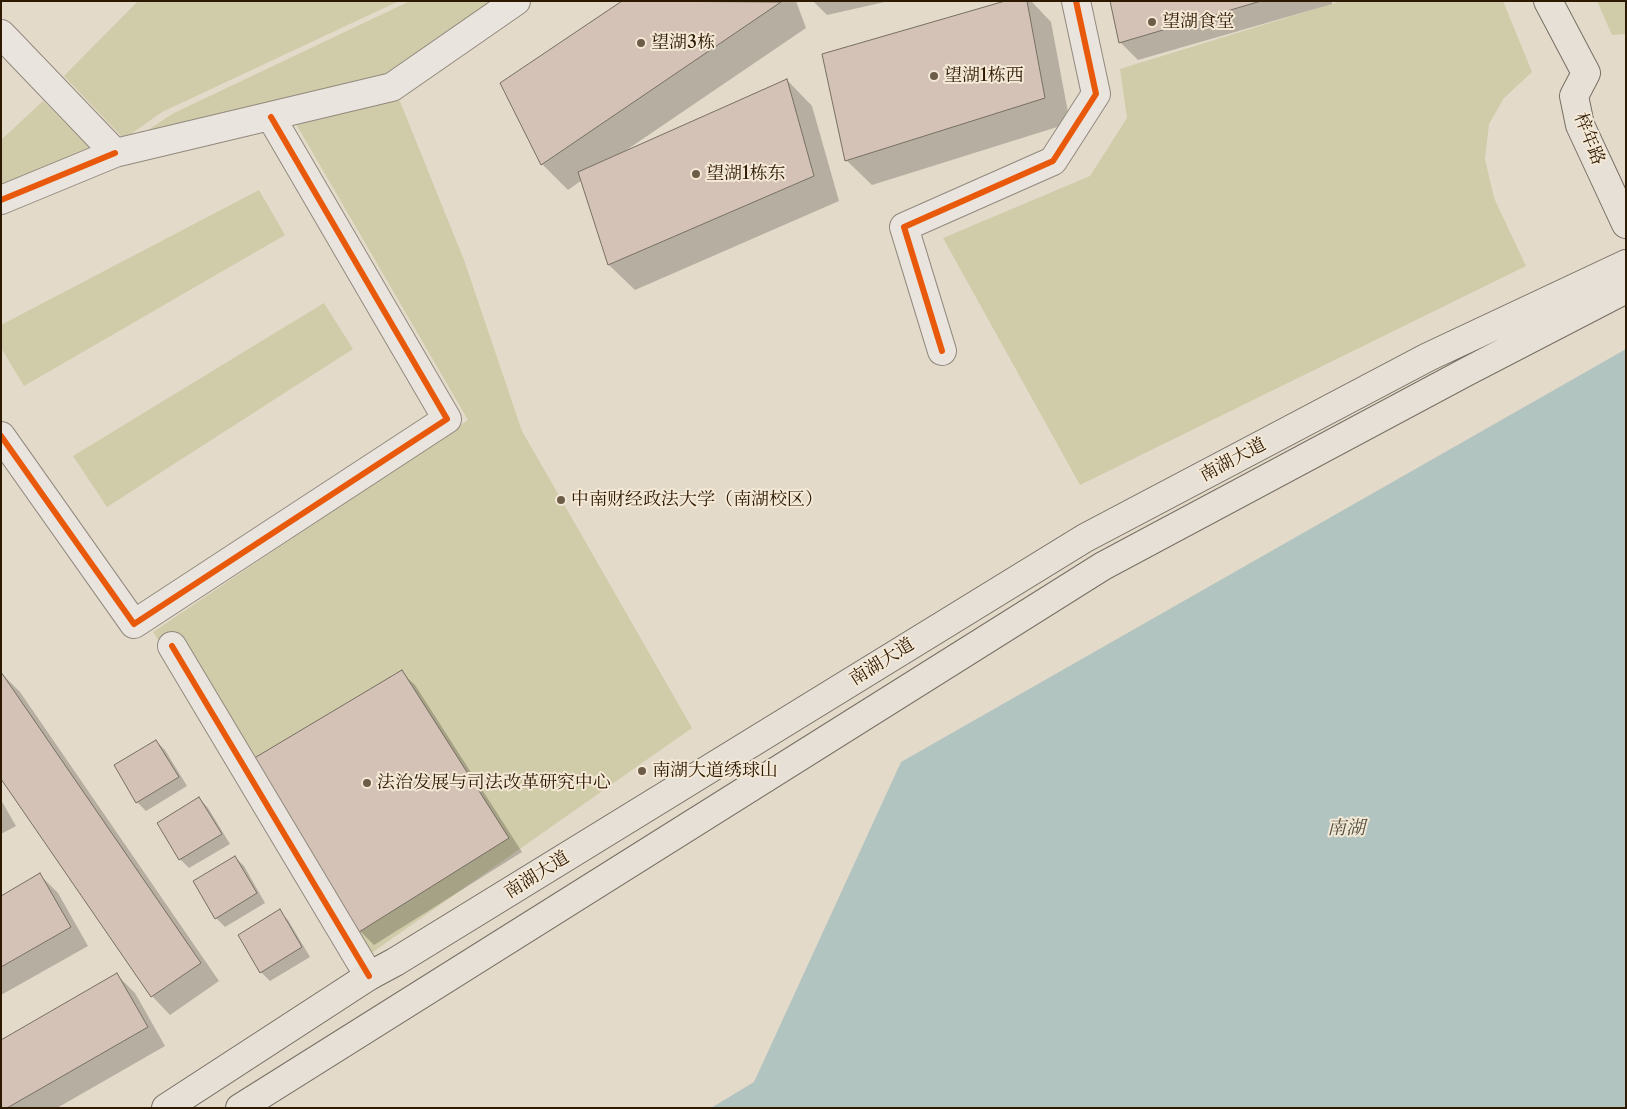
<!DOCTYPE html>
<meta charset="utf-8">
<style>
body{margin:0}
#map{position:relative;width:1627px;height:1109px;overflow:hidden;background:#e4daca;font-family:"Libre Caslon Text",serif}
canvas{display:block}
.frame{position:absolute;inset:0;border:2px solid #2d1800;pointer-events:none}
</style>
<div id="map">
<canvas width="1627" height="1109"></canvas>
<div class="frame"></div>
</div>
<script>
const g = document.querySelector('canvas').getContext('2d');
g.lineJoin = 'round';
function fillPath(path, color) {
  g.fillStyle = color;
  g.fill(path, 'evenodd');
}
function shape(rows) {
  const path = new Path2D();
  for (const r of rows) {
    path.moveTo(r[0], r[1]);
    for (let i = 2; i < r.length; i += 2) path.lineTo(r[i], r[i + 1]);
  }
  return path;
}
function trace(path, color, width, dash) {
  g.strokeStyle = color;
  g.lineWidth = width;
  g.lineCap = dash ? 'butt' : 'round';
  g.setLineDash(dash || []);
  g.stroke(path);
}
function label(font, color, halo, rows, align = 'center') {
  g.font = font + ' "Libre Caslon Text","Noto Serif SC",serif';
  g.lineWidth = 4;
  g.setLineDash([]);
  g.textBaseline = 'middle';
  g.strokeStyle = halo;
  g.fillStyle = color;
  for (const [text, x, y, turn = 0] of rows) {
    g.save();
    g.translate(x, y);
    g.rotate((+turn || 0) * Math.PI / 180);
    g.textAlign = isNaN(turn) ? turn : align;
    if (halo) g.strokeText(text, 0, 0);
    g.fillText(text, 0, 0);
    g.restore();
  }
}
fillPath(shape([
 [138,1,399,1,162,112,124,139,64,76],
 [410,1,494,1,387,77,128,143,174,113],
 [1341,1,1503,1,1532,72,1504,98,1489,124,1485,159,1494,198,1526,266,1080,485,943,238,1090,176,1127,118,1120,69],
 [1597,1,1626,1,1626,34,1612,35],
 [399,99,464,260,522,431,692,728,363,959,153,632,468,420,296,124],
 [43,101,93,151,1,191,1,140],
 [259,190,285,235,24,386,1,348,1,325],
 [324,303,353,349,107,507,73,456]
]), '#d0cba8');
fillPath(shape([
 [1626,349,1626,1108,711,1108,754,1082,901,762]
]), '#b2c4c0');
fillPath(shape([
 [624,1,796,1,806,28,625,151,625,152,787,80,812,106,839,201,635,290,609,265,582,180,568,190,542,164,501,84],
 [813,1,889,1,827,15],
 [1009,1,1031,1,1051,22,1070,123,872,185,846,160],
 [1111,1,1332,1,1332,4,1138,60,1120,42],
 [401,672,415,685,522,852,374,945,360,931],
 [2,674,20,692,219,981,170,1015,152,996,1,776],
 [156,741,165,750,187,786,146,811,137,802],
 [199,798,208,808,230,844,189,868,180,859],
 [1,800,16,826,1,834],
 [235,857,244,866,265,903,225,927,216,918],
 [40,875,58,893,88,946,1,995,1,897],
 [279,911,288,920,310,957,270,981,261,972],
 [117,975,135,993,165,1046,57,1108,1,1108]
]), '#0003');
const building = shape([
 [622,1,781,2,541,165,500,83,622,1],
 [1005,1,1027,1,1045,98,845,161,822,54,1005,1],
 [1110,1,1261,1,1119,43,1110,1],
 [787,79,814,176,608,265,578,172,787,79],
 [402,670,509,838,359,932,274,804,246,763,402,670],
 [1,672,201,963,151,997,1,779,1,672],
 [156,740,179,777,136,803,114,765,156,740],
 [199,797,222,834,179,860,157,823,199,797],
 [235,856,257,893,215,919,193,881,235,856],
 [40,873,71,927,1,967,1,896,40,873],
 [280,909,302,947,260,973,238,935,280,909],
 [117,973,148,1027,7,1108,1,1108,1,1040,117,973]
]);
fillPath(building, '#d3c2b5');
trace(building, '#776f63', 1);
const minor = shape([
 [1,34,115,153,392,87,516,1],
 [1,200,115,153],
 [942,351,904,227,1053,161,1096,94,1076,1],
 [1,436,134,624,447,419,271,117],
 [172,646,369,976]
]);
const major = shape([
 [1548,1,1586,73,1574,96,1580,125,1626,224],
 [166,1108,369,976,395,962,1085,538,1428,357,1626,264],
 [240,1108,1103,566,1466,372,1626,289]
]);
trace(minor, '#92897e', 30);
trace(major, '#776f63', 30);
trace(minor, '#e9e4dd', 28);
trace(major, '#e6e0d7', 28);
trace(shape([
 [1,200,115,153],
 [942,351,904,227,1053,161,1096,94,1076,1],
 [1,436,134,624,447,419,271,117],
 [172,646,369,976]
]), '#e8590c', 6);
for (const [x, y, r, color] of [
 [1152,22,5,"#6d5c47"],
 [641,43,5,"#6d5c47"],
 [934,76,5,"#6d5c47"],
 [696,174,5,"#6d5c47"],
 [561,500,5,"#6d5c47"],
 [642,771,5,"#6d5c47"],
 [367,783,5,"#6d5c47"]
]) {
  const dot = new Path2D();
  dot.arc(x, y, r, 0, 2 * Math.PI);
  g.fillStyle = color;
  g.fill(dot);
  trace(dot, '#f4e9d6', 2);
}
label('18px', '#2d1800', '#f4e9d6', [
 ["望湖食堂",1162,22],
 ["望湖3栋",651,43],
 ["望湖1栋西",944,76],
 ["望湖1栋东",706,174],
 ["中南财经政法大学（南湖校区）",571,500],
 ["南湖大道绣球山",652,771],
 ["法治发展与司法改革研究中心",377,783]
], 'left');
label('18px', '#2d1800', '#f4e9d6', [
 ["梓年路",1589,139,69],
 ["南湖大道",1233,460,-28],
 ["南湖大道",882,662,-32],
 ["南湖大道",537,875,-32]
]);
label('italic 19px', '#545141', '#f4e9d6', [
 ["南湖",1346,829]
]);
</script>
